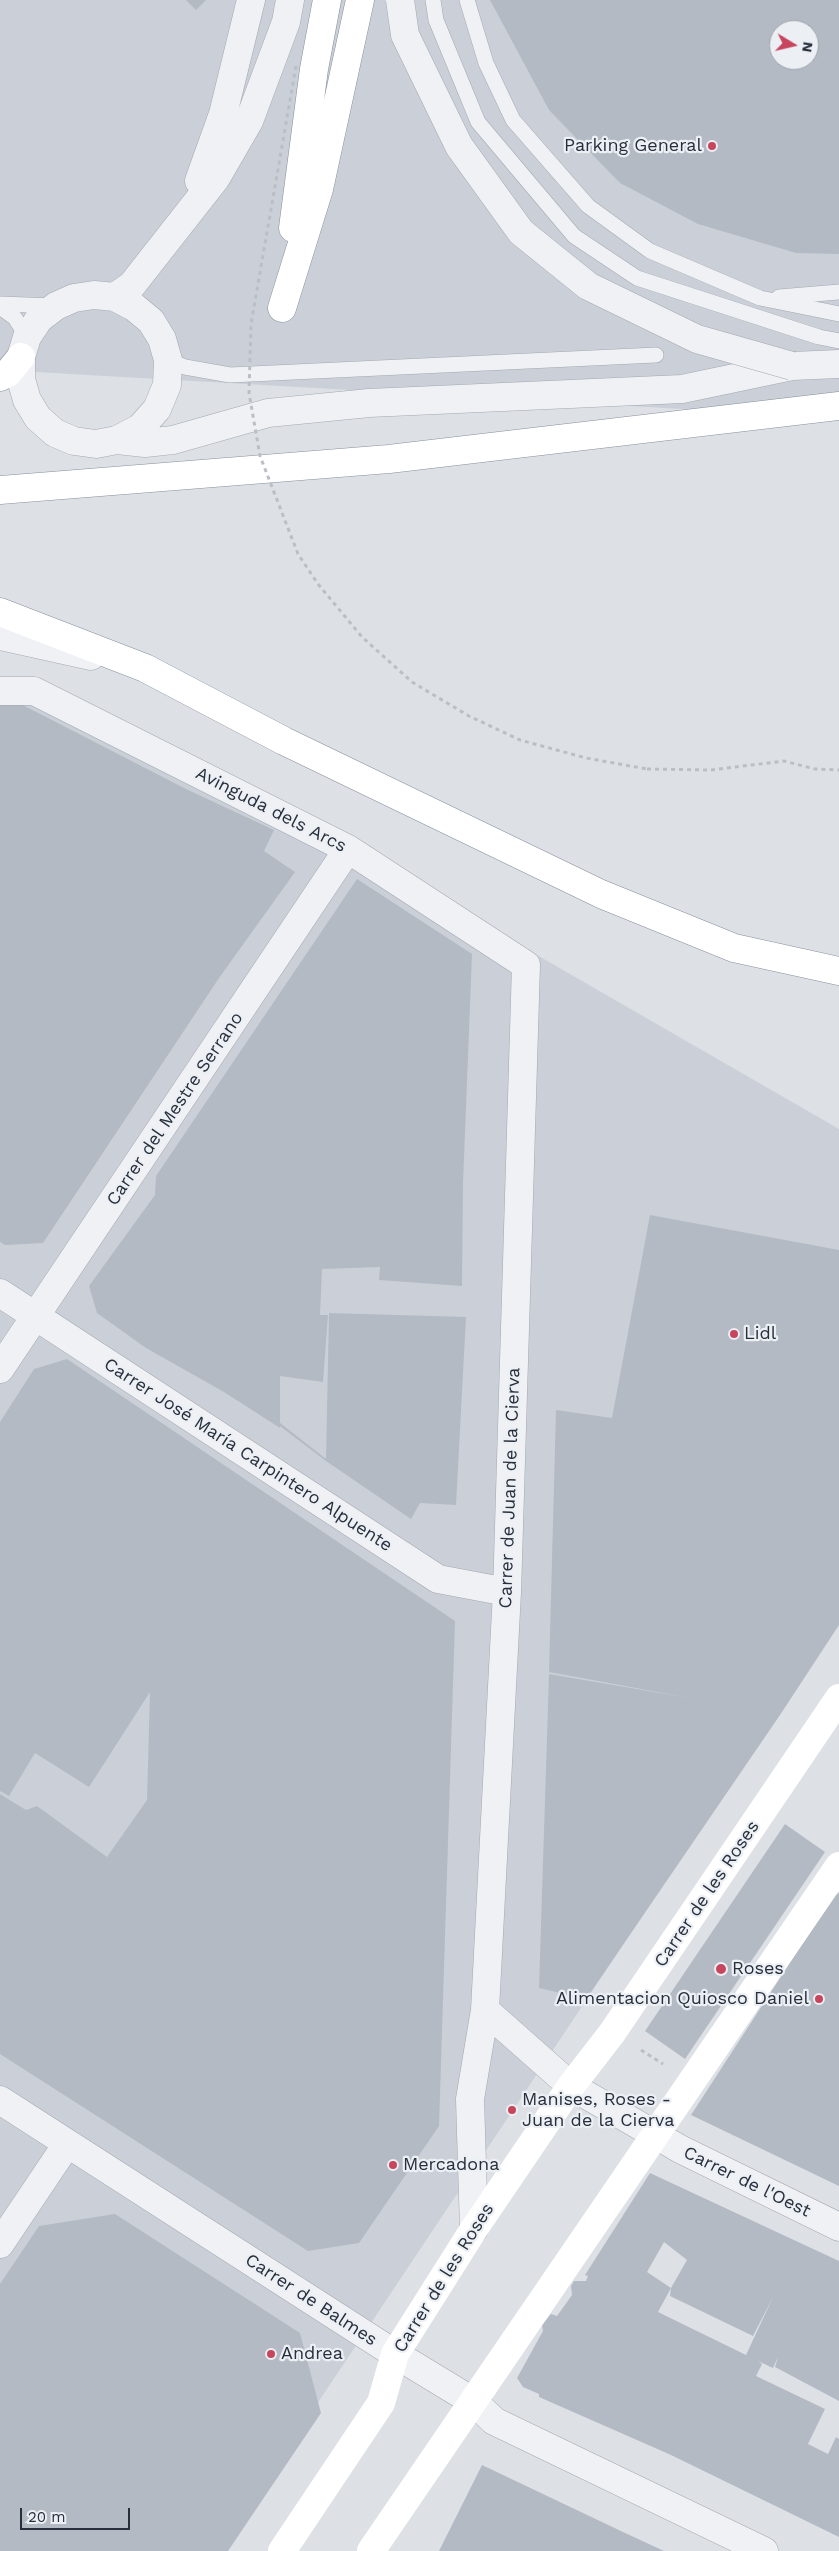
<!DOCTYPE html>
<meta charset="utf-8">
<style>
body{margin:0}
#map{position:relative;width:839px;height:2551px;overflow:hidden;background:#dde1e6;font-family:"Work Sans",sans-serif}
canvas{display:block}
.north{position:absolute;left:769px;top:20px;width:50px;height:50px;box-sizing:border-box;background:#ecf0f4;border:1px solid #9da3aa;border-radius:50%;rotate:99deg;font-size:14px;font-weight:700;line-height:20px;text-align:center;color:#272f3c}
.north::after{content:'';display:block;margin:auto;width:18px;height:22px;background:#c7465e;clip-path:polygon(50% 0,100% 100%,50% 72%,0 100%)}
.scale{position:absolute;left:20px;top:2508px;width:110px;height:22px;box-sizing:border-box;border:2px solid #272f3c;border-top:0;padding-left:6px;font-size:15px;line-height:18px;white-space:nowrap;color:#272f3c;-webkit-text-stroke:4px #ecf0f4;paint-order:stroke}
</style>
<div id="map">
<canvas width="839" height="2551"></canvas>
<div class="north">N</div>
<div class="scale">20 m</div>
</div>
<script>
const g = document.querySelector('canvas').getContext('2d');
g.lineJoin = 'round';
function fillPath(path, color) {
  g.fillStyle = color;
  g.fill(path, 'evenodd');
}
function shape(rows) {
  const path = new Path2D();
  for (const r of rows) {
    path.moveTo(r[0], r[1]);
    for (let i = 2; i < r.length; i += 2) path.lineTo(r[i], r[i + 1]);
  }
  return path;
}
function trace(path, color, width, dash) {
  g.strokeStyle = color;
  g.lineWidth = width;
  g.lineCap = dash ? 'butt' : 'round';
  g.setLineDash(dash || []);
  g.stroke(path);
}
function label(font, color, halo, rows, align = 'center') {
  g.font = font + ' "Work Sans",sans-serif';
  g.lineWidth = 4.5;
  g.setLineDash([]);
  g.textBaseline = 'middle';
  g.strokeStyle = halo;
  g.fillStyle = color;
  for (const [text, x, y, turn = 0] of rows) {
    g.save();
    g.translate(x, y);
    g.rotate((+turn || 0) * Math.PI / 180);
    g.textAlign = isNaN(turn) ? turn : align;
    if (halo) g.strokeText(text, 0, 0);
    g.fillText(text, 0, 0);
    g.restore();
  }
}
fillPath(shape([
 [0,0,839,0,839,392,700,410,0,370],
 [779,30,809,30,809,60,779,60],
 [0,686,504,936,839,1129,839,1621,219,2551,0,2551]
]), '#cbd0d8');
fillPath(shape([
 [186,0,206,0,196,10],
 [490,0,839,0,839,254,796,253,698,224,620,183,549,110],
 [779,30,809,30,809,60,779,60],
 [0,701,15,701,186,789,274,830,264,851,295,872,219,978,43,1243,5,1245,0,1242],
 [357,879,472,954,463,1184,462,1286,379,1280,380,1267,322,1269,320,1315,328,1315,323,1382,280,1376,280,1423,326,1459,329,1313,466,1317,456,1505,420,1503,411,1519,326,1461,280,1426,280,1428,224,1392,146,1348,97,1313,89,1286,155,1195,156,1176],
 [650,1215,839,1250,839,1625,780,1715,586,1999,539,1988,549,1674,690,1698,549,1672,556,1410,612,1418],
 [67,1359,455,1621,439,2126,359,2243,308,2251,0,2054,0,1794,26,1810,37,1806,107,1857,147,1800,150,1692,89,1787,35,1753,9,1796,0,1791,0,1422,34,1369],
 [785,1824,825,1852,685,2059,645,2031],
 [839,1893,839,2186,691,2115,834,1895],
 [650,2173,839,2261,839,2401,775,2367,778,2357,773,2368,758,2361,762,2364,756,2376,825,2409,808,2444,828,2454,836,2437,839,2439,839,2537,671,2455,539,2397,539,2394,523,2387,517,2378,543,2331,542,2325,551,2314,557,2316,572,2295,571,2286,574,2281,586,2281,588,2276,585,2275],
 [664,2242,687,2260,671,2288,670,2296,753,2336,773,2297,746,2355,658,2312,671,2288,647,2272],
 [115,2214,300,2333,321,2413,228,2551,0,2551,0,2284,39,2226],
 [482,2465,623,2532,664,2551,439,2551]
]), '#b4bac3');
const service = shape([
 [433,0,436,20,478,122,574,236,637,278,819,337,839,341],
 [467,0,486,63,513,120,588,206,650,251,760,298,839,314],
 [779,297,839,292],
 [0,304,54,306],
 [0,307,15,318,27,337],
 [168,360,185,367,230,375,656,355]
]);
const minor = shape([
 [0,691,34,691,348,849,526,965,507,1592,485,2010,470,2099,474,2229],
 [0,1293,438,1579,507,1592],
 [0,1369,348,849],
 [485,2010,571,2086,680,2149,839,2227],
 [0,2100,395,2354,474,2402,494,2421,764,2551],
 [0,2244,67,2144]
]);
const tertiary = shape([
 [199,181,223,114,251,0],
 [115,297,132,285,216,178,249,121,286,22,290,0],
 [117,440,140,428,157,409,167,385,168,360,162,339,151,321,134,307,115,297,94,295,74,298,56,306,39,319,27,337,21,357,21,379,27,400,38,418,55,433,74,441,96,444,117,440,145,443,173,440,268,413,369,403,682,389,792,366,839,364],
 [0,636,91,656]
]);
const trunk = shape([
 [293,228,314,69,327,0],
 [282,308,319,189,360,0]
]);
const motorway = shape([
 [0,377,8,373,21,357],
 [0,490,389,459,839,406],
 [0,612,145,668,284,741,601,894,734,948,839,971]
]);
trace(service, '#a3a8b0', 16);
trace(minor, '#a3a8b0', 29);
trace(tertiary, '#a3a8b0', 29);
trace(trunk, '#858f9c', 29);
trace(motorway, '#858f9c', 29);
trace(shape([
 [647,769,711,770,784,761,815,769,839,770],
 [641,2050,663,2064]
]), '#bbbfc5', 3, [4, 4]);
trace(service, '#eff1f5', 15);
trace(minor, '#eff1f5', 28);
trace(tertiary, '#eff1f5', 28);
trace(shape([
 [282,2551,381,2403,395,2354,474,2229,571,2086,612,2033,839,1698],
 [371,2551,839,1866]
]), '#fff', 28);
trace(trunk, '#fff', 28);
trace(motorway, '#fff', 28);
const tertiaryBridge = shape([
 [400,0,405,35,459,146,521,232,588,286,697,339,792,366]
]);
trace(tertiaryBridge, '#a3a8b0', 29, []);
trace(shape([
 [296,66,251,324,249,393,260,456,298,554,318,584,362,637,412,682,469,716,520,740,586,758,647,769]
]), '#bbbfc5', 3, [4, 4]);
trace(tertiaryBridge, '#eff1f5', 28);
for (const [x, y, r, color] of [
 [712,146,5,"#c7465e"],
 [734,1334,5,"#c7465e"],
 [721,1969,6,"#c7465e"],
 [819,1999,5,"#c7465e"],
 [512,2110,5,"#c7465e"],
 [393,2165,5,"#c7465e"],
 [271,2354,5,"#c7465e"]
]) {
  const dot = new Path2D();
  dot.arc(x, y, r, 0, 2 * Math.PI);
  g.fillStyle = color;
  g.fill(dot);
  trace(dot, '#ecf0f4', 2);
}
label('18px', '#272f3c', '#ecf0f4', [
 ["Parking General",702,146,"right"],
 ["Lidl",744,1334],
 ["Roses",732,1969],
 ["Alimentacion Quiosco Daniel",809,1999,"right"],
 ["Manises, Roses -",522,2100],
 ["Juan de la Cierva",522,2121],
 ["Mercadona",403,2165],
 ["Andrea",281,2354]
], 'left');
label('18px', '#272f3c', '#ecf0f4', [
 ["Avinguda dels Arcs",271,810,27],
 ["Carrer del Mestre Serrano",175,1109,-56],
 ["Carrer José María Carpintero Alpuente",248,1455,33],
 ["Carrer de Juan de la Cierva",510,1488,-88],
 ["Carrer de les Roses",707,1894,-56],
 ["Carrer de l'Oest",747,2182,26],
 ["Carrer de les Roses",444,2278,-58],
 ["Carrer de Balmes",311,2300,33]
]);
</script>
